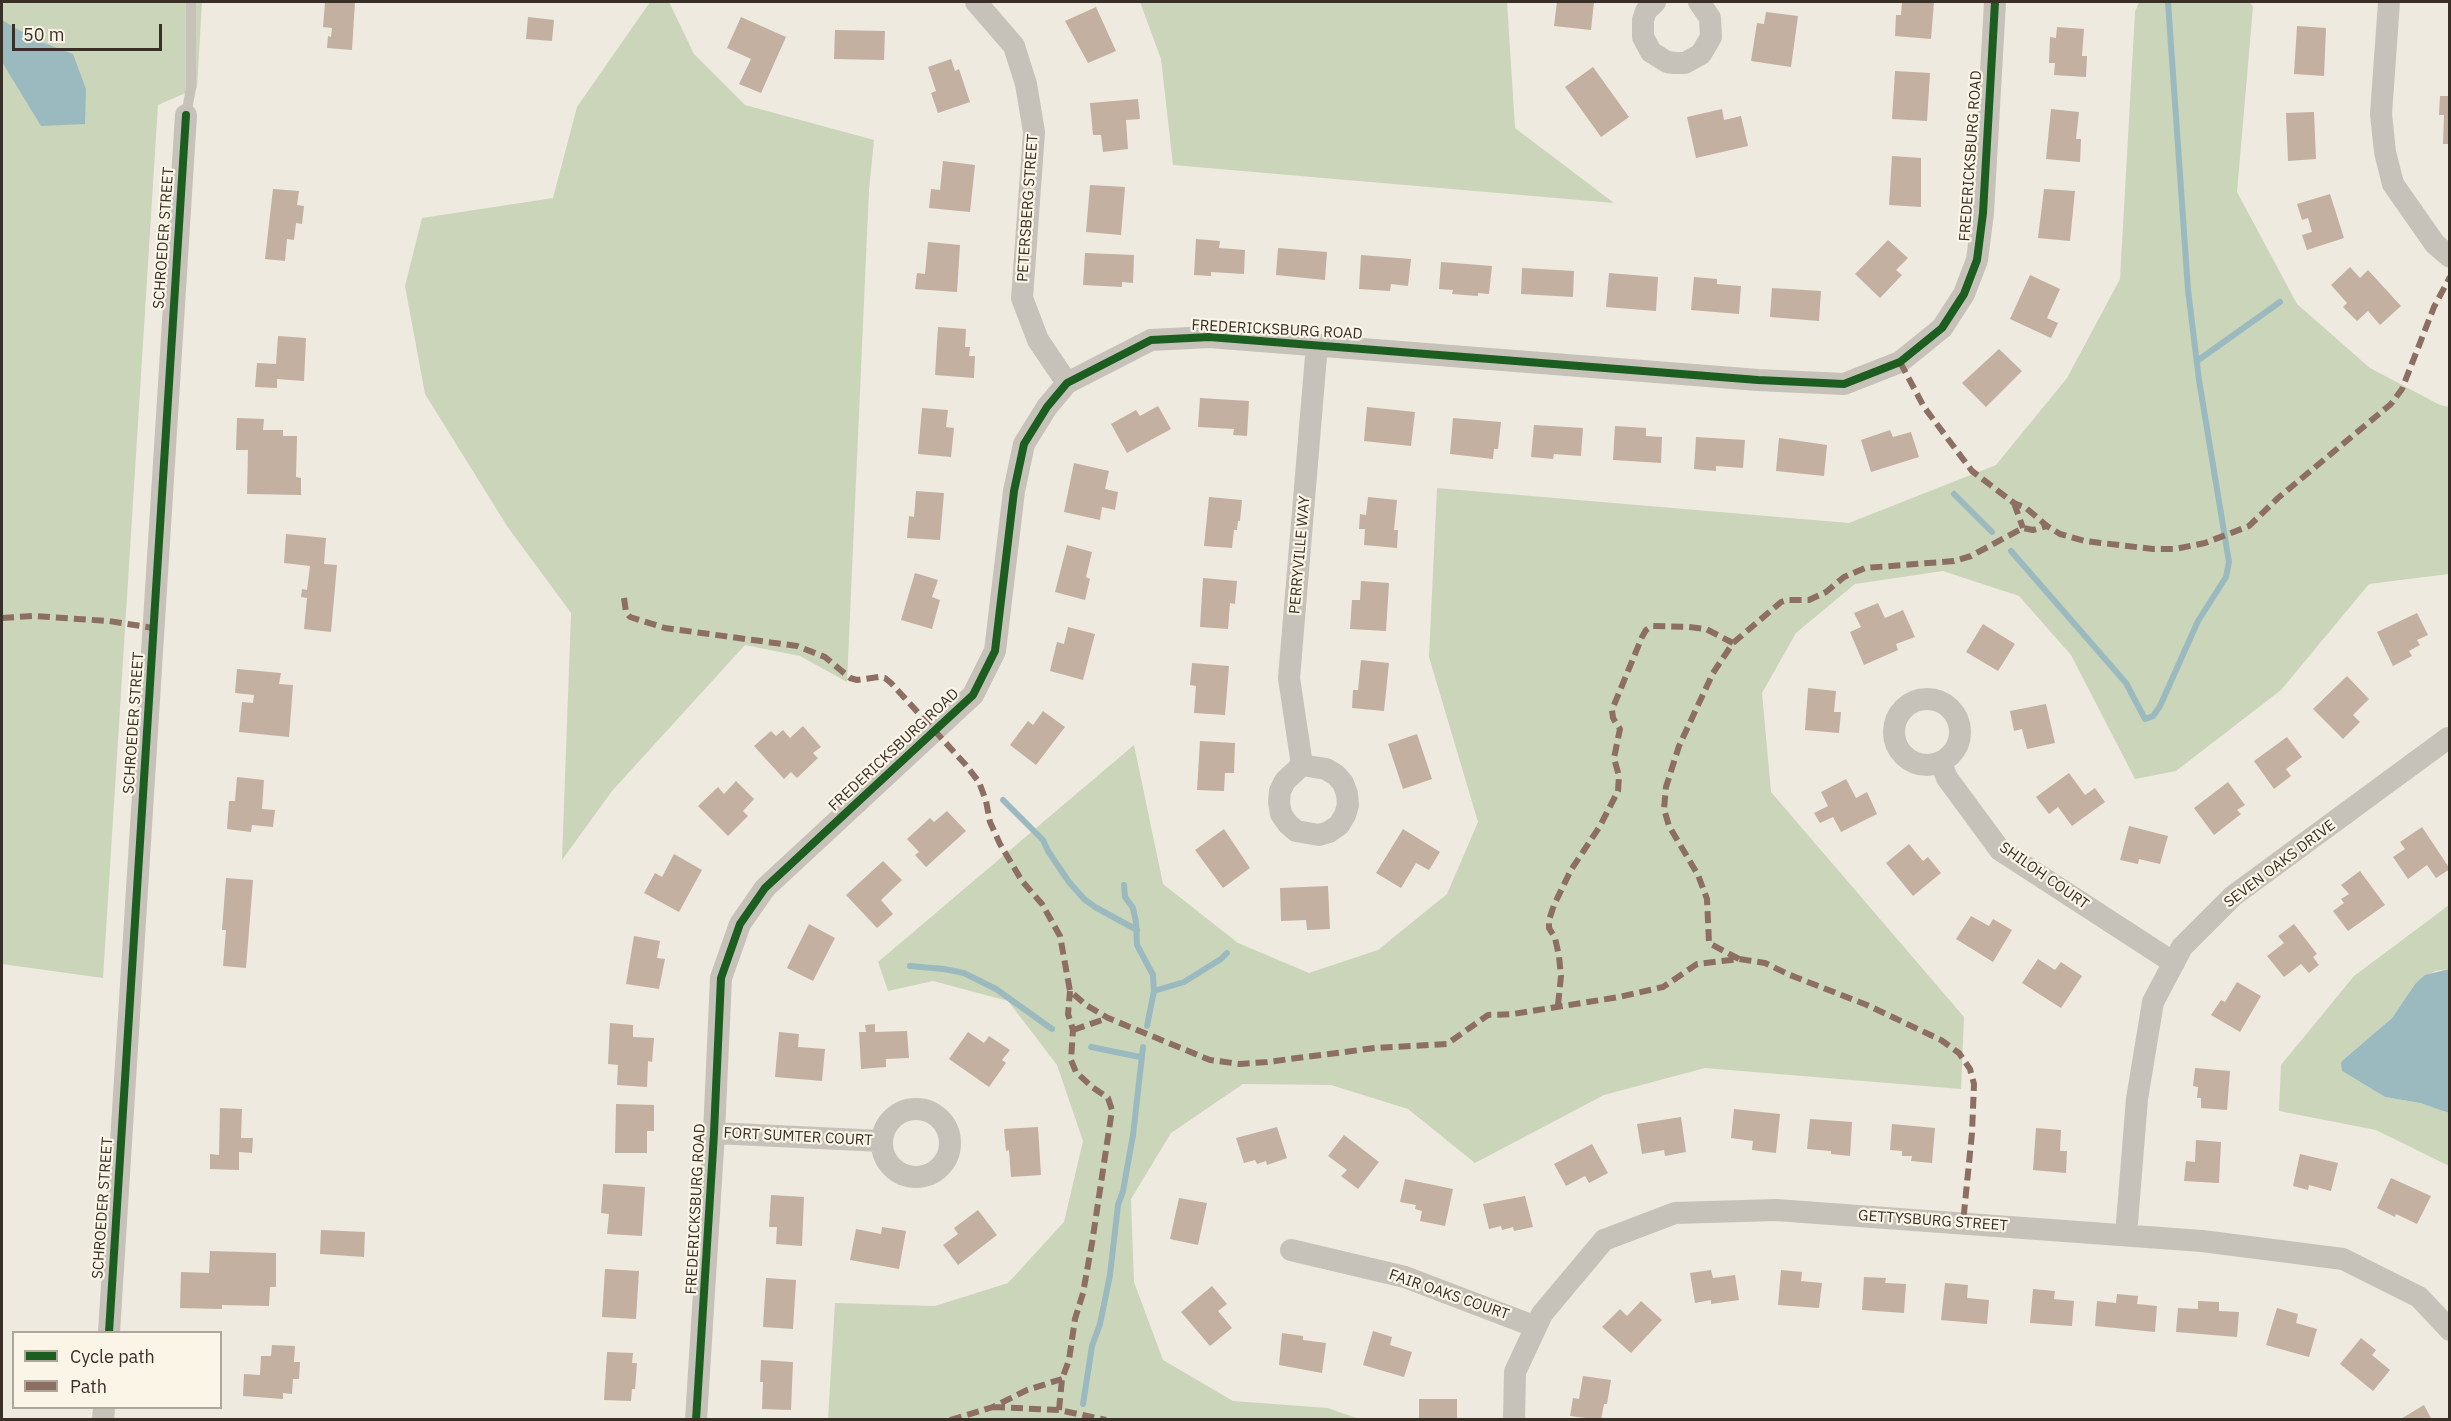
<!DOCTYPE html>
<style>
body{margin:0}
#map{position:relative;width:2451px;height:1421px;overflow:hidden;background:#eeeae0;font-family:"IBM Plex Sans",sans-serif}
canvas{display:block}
.frame{position:absolute;inset:0;border:3px solid #382f27;pointer-events:none}
.legend{position:absolute;left:12px;top:1331px;width:210px;height:78px;box-sizing:border-box;background:#fbf5e7;border:2px solid #ada69a;margin:0;padding:8px 10px;list-style:none;font-size:18px;color:#382f27}
.legend li{display:flex;align-items:center;gap:12px;height:30px}
.legend b{width:30px;border:2px solid #ada69a}
.scale{position:absolute;left:12px;top:24px;width:150px;height:27px;box-sizing:border-box;border:3px solid #382f27;border-top:0;padding-left:8px;font-size:18px;line-height:21px;white-space:nowrap;color:#382f27;-webkit-text-stroke:4px #fbf5e7;paint-order:stroke}
</style>
<div id="map">
<canvas width="2451" height="1421"></canvas>
<div class="frame"></div>
<ul class="legend">
<li><b style="height:8px;background:#1b5e20"></b>Cycle path</li>
<li><b style="height:8px;background:#8d6e63"></b>Path</li>
</ul>
<div class="scale">50 m</div>
</div>
<script>
const g = document.querySelector('canvas').getContext('2d');
g.lineJoin = 'round';
function fillPath(path, color) {
  g.fillStyle = color;
  g.fill(path, 'evenodd');
}
function shape(rows) {
  const path = new Path2D();
  for (const r of rows) {
    if (r.length === 3) {
      path.moveTo(r[0] + r[2], r[1]);
      path.arc(r[0], r[1], r[2], 0, 2 * Math.PI);
      continue;
    }
    path.moveTo(r[0], r[1]);
    for (let i = 2; i < r.length; i += 2) path.lineTo(r[i], r[i + 1]);
  }
  return path;
}
function trace(path, color, width, dash) {
  g.strokeStyle = color;
  g.lineWidth = width;
  g.lineCap = dash ? 'butt' : 'round';
  g.setLineDash(dash || []);
  g.stroke(path);
}
function label(font, color, halo, rows, align = 'center') {
  g.font = font + ' "IBM Plex Sans",sans-serif';
  g.lineWidth = 4.5;
  g.setLineDash([]);
  g.textBaseline = 'middle';
  g.strokeStyle = halo;
  g.fillStyle = color;
  for (const [text, x, y, turn = 0] of rows) {
    g.save();
    g.translate(x, y);
    g.rotate((+turn || 0) * Math.PI / 180);
    g.textAlign = isNaN(turn) ? turn : align;
    if (halo) g.strokeText(text, 0, 0);
    g.fillText(text, 0, 0);
    g.restore();
  }
}
fillPath(shape([
 [2,2,202,2,197,88,158,105,103,978,2,964],
 [650,2,669,2,694,54,745,105,874,140,869,190,847,682,800,656,745,645,612,791,562,860,571,613,507,526,425,394,405,286,422,218,553,198,577,107],
 [1140,2,1507,2,1515,128,1614,203,1173,165,1161,59],
 [2139,2,2250,2,2253,7,2237,192,2297,304,2370,368,2440,405,2449,407,2449,574,2369,584,2281,690,2176,771,2135,779,2071,655,2019,596,1943,571,1855,584,1796,633,1762,693,1771,792,1964,1017,1961,1089,1705,1068,1604,1095,1475,1163,1408,1109,1331,1085,1243,1084,1171,1133,1131,1199,1134,1282,1163,1360,1233,1401,1328,1408,1359,1419,828,1419,835,1303,935,1306,1008,1283,1064,1222,1083,1141,1057,1065,1008,1001,933,981,888,991,878,962,1134,745,1163,884,1238,943,1309,973,1378,950,1447,894,1478,822,1429,657,1437,488,1849,523,1996,465,2067,378,2120,279,2135,12],
 [2449,905,2449,969,2435,971,2415,984,2392,1018,2343,1060,2342,1071,2385,1097,2420,1103,2449,1113,2449,1166,2376,1130,2279,1111,2281,1065,2354,976]
]), '#cbd5b9');
fillPath(shape([
 [2,20,36,40,73,54,86,89,85,124,41,126,2,62],
 [2449,969,2449,1113,2420,1103,2385,1097,2342,1071,2341,1063,2343,1060,2392,1018,2415,984,2425,975]
]), '#9bbac0');
trace(shape([
 [2197,361,2280,302],
 [1954,494,1992,532],
 [2011,551,2126,683,2145,719,2153,716,2160,706,2198,621,2226,577,2229,562,2199,380,2188,290,2168,2],
 [1003,800,1043,840,1048,851,1069,882,1084,899,1095,907,1137,930],
 [1124,885,1125,897,1133,908,1136,922,1137,945,1153,975,1154,991,1147,1026],
 [910,966,944,969,964,973,996,989,1052,1029],
 [1154,991,1184,982,1221,959,1227,953],
 [1091,1047,1140,1057],
 [1083,1404,1092,1346,1100,1324,1110,1275,1118,1205,1123,1191,1133,1135,1143,1047]
]), '#9bbac0', 6);
fillPath(shape([
 [325,2,355,2,352,50,327,48,328,36,331,37,332,28,323,27],
 [1557,2,1594,2,1591,30,1554,26],
 [1902,2,1934,2,1931,39,1895,36,1896,15,1901,15],
 [1096,7,1116,51,1088,63,1065,21],
 [1766,12,1798,16,1791,67,1751,61,1757,23,1764,24],
 [528,17,554,20,552,41,526,39],
 [741,17,786,37,761,93,739,84,751,59,727,48],
 [2297,26,2326,28,2324,76,2294,74],
 [2057,27,2084,29,2082,56,2087,56,2086,77,2054,75,2055,63,2049,63,2050,37,2056,38],
 [835,30,885,31,884,60,834,59],
 [951,59,955,71,959,69,970,102,938,113,931,93,936,91,928,67],
 [1593,67,1629,117,1601,137,1565,87],
 [1895,71,1930,73,1927,121,1892,119],
 [2440,96,2450,96,2450,144,2443,144,2444,115,2439,115],
 [1138,99,1140,119,1126,120,1128,149,1103,152,1101,135,1093,135,1090,103],
 [1722,109,1724,120,1741,116,1748,146,1696,158,1687,117],
 [2051,109,2079,112,2076,139,2081,139,2080,162,2046,159],
 [2314,112,2316,159,2288,161,2286,113],
 [1892,156,1921,158,1921,207,1889,205],
 [943,161,975,165,970,212,929,208,931,189,940,190],
 [1090,185,1125,187,1121,235,1086,232],
 [273,189,299,191,297,205,304,206,302,224,296,223,294,240,287,239,285,261,265,259],
 [2044,189,2075,191,2070,241,2038,238],
 [2330,194,2344,238,2307,250,2302,235,2312,232,2308,218,2302,220,2297,204],
 [1196,239,1220,241,1219,248,1245,250,1244,274,1211,272,1211,276,1194,275],
 [1888,240,1908,258,1896,270,1902,275,1880,298,1855,274],
 [928,242,960,245,957,292,915,289,917,273,925,274],
 [1278,248,1327,252,1325,280,1276,275],
 [1085,253,1134,255,1133,283,1122,282,1122,287,1083,285],
 [1361,255,1411,259,1408,286,1391,284,1390,291,1359,289],
 [1441,262,1492,266,1489,294,1478,293,1478,296,1452,294,1453,290,1439,289],
 [2350,267,2360,278,2368,270,2401,306,2380,325,2368,311,2357,321,2343,307,2347,303,2331,285],
 [1522,268,1574,271,1573,297,1521,294],
 [1609,273,1658,277,1656,311,1606,307],
 [2030,275,2060,289,2047,318,2058,323,2051,338,2010,319],
 [1694,277,1717,279,1717,284,1741,286,1739,314,1691,310],
 [1772,288,1821,291,1819,321,1770,317],
 [938,327,966,329,965,347,970,347,969,356,975,356,974,378,935,375],
 [278,336,306,338,304,381,277,379,277,388,255,387,257,363,276,364],
 [1999,349,2022,371,1986,407,1962,383],
 [1200,398,1249,401,1247,436,1233,435,1234,429,1198,427],
 [1158,406,1171,429,1127,453,1111,424,1136,410,1140,416],
 [1367,407,1415,412,1411,446,1364,441],
 [922,408,948,410,946,427,954,428,951,457,918,454],
 [237,418,264,419,263,430,283,430,283,436,297,436,296,477,301,478,301,495,247,494,248,450,236,450],
 [1453,418,1501,422,1498,449,1494,449,1493,459,1450,454],
 [1534,425,1583,428,1581,456,1554,454,1553,459,1531,457],
 [1615,426,1646,428,1646,436,1662,437,1661,463,1613,460],
 [1890,430,1893,437,1911,432,1919,457,1871,472,1861,440],
 [1696,437,1745,440,1743,468,1716,466,1716,471,1694,469],
 [1779,438,1827,445,1824,476,1776,471],
 [1074,463,1109,471,1105,489,1118,492,1115,510,1102,507,1100,520,1064,512],
 [916,491,944,493,940,540,907,538,909,516,914,517],
 [1209,497,1242,500,1240,521,1238,521,1237,530,1234,530,1232,548,1204,546],
 [1368,497,1397,500,1394,530,1398,530,1397,548,1364,545,1365,529,1359,529,1360,514,1366,515],
 [286,534,326,538,324,564,337,565,331,632,304,629,307,598,301,597,302,589,307,590,310,566,284,563],
 [1067,545,1092,552,1086,577,1090,579,1085,600,1055,592],
 [915,573,938,580,932,597,940,600,932,629,901,620],
 [1203,578,1237,581,1235,604,1230,603,1228,629,1200,627],
 [1361,581,1389,583,1386,631,1350,629,1352,600,1360,600],
 [1878,603,1885,618,1903,610,1915,637,1896,644,1898,650,1864,665,1850,632,1861,627,1854,613],
 [2417,613,2428,635,2417,640,2420,645,2409,651,2412,656,2393,666,2377,632],
 [1983,624,2015,644,1998,671,1966,652],
 [1068,627,1095,634,1083,680,1050,671,1057,642,1064,644],
 [1361,660,1389,663,1384,711,1352,708,1353,690,1358,690],
 [1192,663,1229,666,1225,715,1194,713,1196,686,1190,685],
 [237,669,281,673,279,684,293,685,289,737,239,732,242,702,253,703,254,695,235,693],
 [2347,676,2369,699,2353,715,2360,722,2343,739,2313,709],
 [1808,688,1836,691,1834,712,1841,712,1839,733,1805,730],
 [2046,704,2055,743,2027,749,2022,729,2014,731,2010,711],
 [1043,711,1065,727,1036,765,1010,745,1028,721,1033,725],
 [803,726,821,747,813,753,818,758,797,778,791,772,784,779,754,746,771,731,776,736,783,730,790,738],
 [1417,734,1432,779,1403,789,1388,744],
 [2287,737,2302,757,2286,769,2291,776,2274,789,2254,761],
 [1200,741,1235,743,1234,773,1225,773,1224,791,1197,790],
 [2069,773,2085,795,2095,788,2105,802,2072,826,2058,807,2049,814,2036,797],
 [237,777,264,780,262,809,275,810,273,827,252,825,251,832,227,829,229,801,235,801],
 [1846,779,1856,798,1867,792,1877,814,1841,832,1833,817,1820,823,1814,813,1828,806,1821,792],
 [736,781,754,799,743,811,748,816,728,836,698,806,718,787,724,794],
 [2228,782,2245,805,2237,810,2241,814,2214,835,2194,808],
 [947,811,966,831,926,867,915,855,919,852,907,839,930,818,934,822],
 [2129,826,2168,836,2160,864,2139,859,2138,864,2120,860],
 [2422,827,2450,869,2436,878,2427,865,2408,879,2393,857,2405,849,2400,842],
 [1224,829,1250,868,1223,888,1195,850],
 [1403,829,1440,852,1429,870,1416,863,1401,888,1376,873],
 [1909,844,1923,861,1928,857,1941,873,1913,896,1886,863],
 [674,854,702,870,679,912,644,893,655,873,662,877],
 [883,861,902,880,881,900,893,914,877,928,846,895],
 [2360,871,2385,905,2348,931,2333,911,2344,903,2341,899,2349,894,2341,885],
 [226,878,253,880,246,968,223,966,226,930,222,930],
 [1328,886,1330,929,1307,930,1306,920,1281,921,1280,888],
 [1971,916,1989,926,1993,919,2012,930,1993,962,1956,939],
 [809,924,835,938,813,981,787,968],
 [2294,924,2317,954,2313,957,2319,965,2309,973,2301,964,2284,977,2267,956,2284,943,2278,936],
 [634,936,660,941,657,958,665,959,659,989,626,984],
 [2038,959,2055,970,2061,962,2082,976,2061,1008,2022,983],
 [2237,982,2261,996,2240,1032,2211,1015,2221,1000,2225,1002],
 [610,1023,633,1025,633,1037,654,1038,652,1062,648,1061,647,1087,617,1085,618,1065,608,1064],
 [875,1024,875,1032,907,1031,909,1058,886,1059,886,1067,861,1069,859,1032,866,1032,865,1025],
 [779,1032,799,1034,798,1047,825,1049,822,1081,775,1077],
 [968,1032,984,1043,989,1036,1010,1050,1002,1060,1006,1063,989,1087,949,1059],
 [2195,1068,2230,1071,2227,1110,2201,1108,2201,1098,2197,1098,2198,1087,2193,1086],
 [616,1104,654,1105,654,1131,647,1131,647,1153,615,1153],
 [220,1108,242,1109,241,1138,253,1138,252,1153,239,1152,239,1170,210,1169,210,1154,219,1155],
 [1734,1109,1780,1114,1776,1153,1752,1150,1753,1141,1731,1138],
 [1681,1117,1686,1152,1665,1156,1664,1150,1642,1154,1637,1124],
 [1810,1119,1852,1122,1850,1156,1831,1154,1831,1151,1807,1149],
 [1892,1124,1935,1128,1932,1163,1911,1161,1912,1156,1902,1156,1902,1151,1890,1150],
 [1038,1127,1041,1175,1011,1177,1009,1150,1006,1151,1004,1129],
 [1277,1127,1287,1158,1267,1165,1266,1161,1257,1164,1255,1160,1244,1163,1236,1138],
 [2036,1128,2061,1130,2060,1151,2067,1151,2066,1173,2033,1170],
 [1344,1135,1379,1162,1358,1189,1341,1176,1347,1170,1328,1156],
 [2196,1140,2221,1142,2219,1183,2184,1181,2186,1161,2195,1162],
 [1592,1144,1608,1173,1589,1183,1585,1176,1566,1186,1554,1164],
 [2300,1154,2338,1163,2331,1191,2309,1185,2308,1190,2293,1186],
 [2391,1178,2431,1196,2417,1224,2396,1214,2395,1217,2377,1208],
 [1405,1179,1453,1189,1445,1226,1420,1221,1422,1211,1415,1209,1416,1205,1400,1202],
 [603,1184,645,1187,642,1236,607,1234,609,1214,601,1213],
 [771,1195,804,1197,802,1246,776,1244,777,1227,769,1227],
 [1525,1196,1533,1227,1514,1231,1513,1227,1502,1230,1501,1226,1489,1229,1483,1204],
 [1179,1198,1207,1203,1198,1245,1170,1239],
 [978,1210,997,1235,958,1265,943,1245,958,1234,954,1228],
 [882,1227,906,1231,899,1269,850,1260,856,1229,881,1234],
 [321,1230,365,1232,364,1257,320,1254],
 [210,1251,276,1253,276,1287,270,1287,269,1306,222,1305,222,1309,180,1308,181,1272,209,1273],
 [605,1269,639,1271,636,1319,602,1317],
 [1711,1270,1713,1278,1735,1275,1739,1300,1711,1304,1711,1300,1695,1303,1690,1273],
 [1781,1270,1802,1272,1801,1281,1822,1283,1819,1308,1778,1305],
 [1864,1277,1886,1278,1885,1283,1906,1284,1904,1313,1862,1310],
 [766,1278,796,1280,793,1329,763,1327],
 [1945,1283,1968,1285,1967,1298,1989,1300,1987,1324,1941,1320],
 [1212,1286,1227,1304,1218,1311,1232,1328,1210,1346,1181,1312],
 [2033,1289,2055,1291,2054,1299,2074,1301,2072,1326,2030,1323],
 [2117,1294,2138,1296,2137,1304,2157,1306,2155,1332,2095,1326,2097,1301,2116,1303],
 [1641,1301,1662,1320,1631,1353,1602,1327,1620,1309,1627,1316],
 [2198,1301,2219,1302,2219,1311,2239,1312,2237,1337,2176,1332,2178,1308,2198,1309],
 [2277,1308,2298,1314,2296,1323,2317,1329,2309,1357,2266,1345],
 [1373,1331,1392,1337,1390,1345,1412,1352,1404,1377,1363,1365],
 [1282,1333,1303,1336,1303,1340,1326,1343,1322,1373,1279,1365],
 [2361,1338,2376,1350,2372,1355,2390,1370,2373,1391,2340,1364],
 [272,1345,295,1346,294,1362,300,1362,299,1379,293,1379,292,1394,283,1393,283,1399,243,1396,244,1374,260,1375,261,1356,271,1356],
 [607,1352,633,1353,632,1363,637,1363,635,1389,632,1389,631,1401,604,1400],
 [761,1360,793,1362,791,1410,762,1409,763,1382,760,1382],
 [1583,1376,1611,1380,1607,1404,1604,1404,1601,1420,1570,1416,1573,1398,1579,1399],
 [1419,1399,1457,1399,1457,1418,1419,1420],
 [2424,1405,2432,1420,2399,1420]
]), '#c3b0a0');
trace(shape([
 [186,115,191,88,191,2]
]), '#c7c2b9', 10);
trace(shape([
 [976,2,1014,46,1026,84,1034,132,1022,298,1038,340,1067,383],
 [1655,2,1646,11,1643,20,1643,37,1651,52,1667,62,1675,63,1685,63,1701,54,1711,37,1710,18,1699,2],
 [2389,2,2381,114,2385,152,2393,184,2435,244,2450,257],
 [1927,732,33],
 [1941,763,1947,778,2000,850,2174,963],
 [1302,765,1289,678,1317,344],
 [1302,765,1326,769,1336,775,1343,783,1347,794,1348,805,1345,815,1339,825,1329,832,1319,835,1296,831,1288,824,1281,814,1279,802,1280,791,1285,781,1302,765],
 [916,1143,34],
 [714,1133,882,1141],
 [2126,1235,2137,1099,2153,1002,2182,947,2233,896,2448,738],
 [1291,1250,1405,1277,1536,1327],
 [109,1332,186,115],
 [103,1420,104,1408],
 [696,1420,714,1133,721,978,740,924,765,888,973,695,995,651,1014,491,1024,444,1047,407,1067,383,1151,340,1209,337,1758,380,1844,384,1900,362,1942,328,1964,294,1977,260,1983,213,1995,2],
 [1514,1420,1515,1372,1542,1314,1604,1240,1675,1213,1776,1210,2202,1241,2343,1259,2419,1297,2450,1330]
]), '#c7c2b9', 22);
trace(shape([
 [1900,362,1924,407,1972,471,2014,503,2026,508,2047,526,2060,534,2085,541,2153,549,2175,549,2205,543,2249,526,2278,498,2391,404,2402,389,2434,307,2450,277],
 [2014,503,2023,528],
 [624,598,626,612,630,617,665,628,797,646,825,657,850,678,857,680,879,677,885,678,891,683,965,764,979,782,986,801,990,822,1000,844,1022,881,1042,904,1060,936,1070,991,1086,1005,1108,1018,1210,1060,1240,1064,1267,1062,1375,1048,1447,1044,1488,1015,1513,1014,1619,997,1663,987,1697,964,1739,959,1765,963,1790,975,1867,1005,1941,1040,1959,1053,1970,1069,1974,1084,1972,1133,1963,1223],
 [2,618,33,616,109,621,153,628],
 [1739,959,1709,943,1707,899,1698,875,1669,826,1664,809,1666,787,1679,746,1713,673,1733,643,1781,602,1787,600,1809,600,1826,592,1844,577,1865,568,1954,561,1971,556,2023,528,2033,530,2047,526],
 [1558,1005,1561,976,1559,956,1555,938,1549,928,1549,920,1554,905,1571,870,1600,826,1618,791,1619,776,1614,758,1620,729,1613,718,1612,710,1642,637,1646,630,1652,626,1689,627,1706,629,1733,643],
 [1073,1030,1108,1018],
 [993,1407,1059,1410,1106,1420],
 [1059,1410,1062,1379,1069,1360,1075,1319,1083,1293,1092,1243,1112,1110,1108,1098,1092,1087,1076,1072,1071,1060,1073,1030,1068,1014,1070,991],
 [950,1420,993,1407,1027,1390,1062,1379]
]), '#8d6e63', 6, [12, 6]);
trace(shape([
 [109,1332,186,115],
 [696,1420,714,1133,721,978,740,924,765,888,973,695,995,651,1014,491,1024,444,1047,407,1067,383,1151,340,1209,337,1758,380,1844,384,1900,362,1942,328,1964,294,1977,260,1983,213,1995,2]
]), '#1b5e20', 8);
label('15px', '#382f27', '#fbf5e7', [
 ["FREDERICKSBURG ROAD",1971,156,-86],
 ["PETERSBERG STREET",1028,208,-86],
 ["SCHROEDER STREET",164,238,-86],
 ["FREDERICKSBURG ROAD",1277,330,3],
 ["PERRYVILLE WAY",1300,555,-85],
 ["SCHROEDER STREET",134,723,-86],
 ["FREDERICKSBURG ROAD",894,750,-43],
 ["SEVEN OAKS DRIVE",2280,864,-37],
 ["SHILOH COURT",2044,876,35],
 ["FORT SUMTER COURT",798,1137,3],
 ["SCHROEDER STREET",103,1208,-86],
 ["FREDERICKSBURG ROAD",696,1209,-87],
 ["GETTYSBURG STREET",1933,1221,4],
 ["FAIR OAKS COURT",1449,1295,19]
]);
</script>
